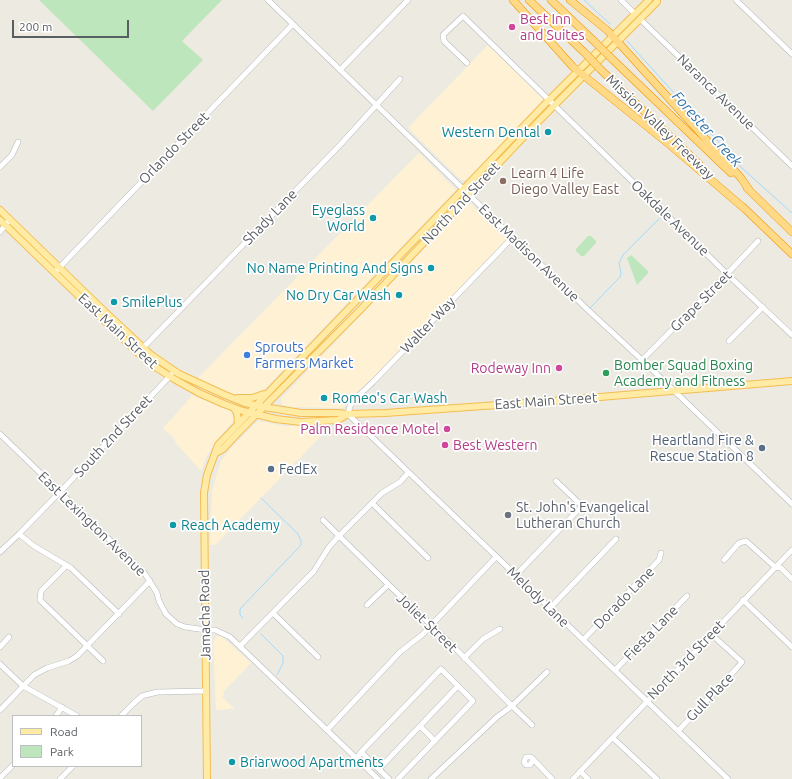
<!DOCTYPE html>
<style>
body{margin:0}
#map{position:relative;width:792px;height:779px;overflow:hidden;background:#edeae1;font-family:Ubuntu,sans-serif}
canvas{display:block}
.legend{position:absolute;left:12px;top:715px;width:130px;height:52px;box-sizing:border-box;background:#fff;border:1px solid #bdbfc0;margin:0;padding:5px 7px;list-style:none;font-size:12px;color:#595e62}
.legend li{display:flex;align-items:center;gap:8px;height:20px}
.legend b{width:20px;border:1px solid #bdbfc0}
.scale{position:absolute;left:12px;top:20px;width:117px;height:18px;box-sizing:border-box;border:2px solid #595e62;border-top:0;padding-left:5px;font-size:12px;line-height:14px;white-space:nowrap;color:#595e62;-webkit-text-stroke:3px #fff;paint-order:stroke}
</style>
<div id="map">
<canvas width="792" height="779"></canvas>
<ul class="legend">
<li><b style="height:5px;background:#ffeba4"></b>Road</li>
<li><b style="height:11px;background:#bee6bc"></b>Park</li>
</ul>
<div class="scale">200 m</div>
</div>
<script>
const g = document.querySelector('canvas').getContext('2d');
g.lineJoin = 'round';
function fillPath(path, color) {
  g.fillStyle = color;
  g.fill(path, 'evenodd');
}
function shape(rows) {
  const path = new Path2D();
  for (const r of rows) {
    path.moveTo(r[0], r[1]);
    for (let i = 2; i < r.length; i += 2) path.lineTo(r[i], r[i + 1]);
  }
  return path;
}
function trace(path, color, width, dash) {
  g.strokeStyle = color;
  g.lineWidth = width;
  g.lineCap = dash ? 'butt' : 'round';
  g.setLineDash(dash || []);
  g.stroke(path);
}
function label(font, color, halo, rows, align = 'center') {
  g.font = font + ' Ubuntu,sans-serif';
  g.lineWidth = 3.5;
  g.setLineDash([]);
  g.textBaseline = 'middle';
  g.strokeStyle = halo;
  g.fillStyle = color;
  for (const [text, x, y, turn = 0] of rows) {
    g.save();
    g.translate(x, y);
    g.rotate((+turn || 0) * Math.PI / 180);
    g.textAlign = isNaN(turn) ? turn : align;
    if (halo) g.strokeText(text, 0, 0);
    g.fillText(text, 0, 0);
    g.restore();
  }
}
fillPath(shape([
 [488,45,544,99,468,179,464,180,461,180,408,128],
 [419,153,456,190,256,398,242,399,197,379],
 [469,202,507,240,343,408,293,407,282,405,281,399],
 [192,395,230,411,234,417,234,420,217,440,207,455,201,471,176,443,174,438,163,428,186,403],
 [258,421,284,426,331,426,215,545,210,545,212,493,217,473,221,461,231,448],
 [217,636,222,637,251,663,223,692,224,694,222,697,234,708,232,709,216,710,213,642]
]), '#fff2d4');
fillPath(shape([
 [39,0,222,0,182,41,203,60,153,111],
 [588,236,591,236,596,241,596,243,584,256,581,256,576,251,576,249],
 [631,255,649,272,637,285,627,258]
]), '#bee6bc');
trace(shape([
 [584,0,610,24],
 [627,41,743,169,792,213],
 [589,309,620,277,621,273,619,263,623,255,663,215],
 [243,618,240,615,240,609,301,545,301,541,298,534,261,498],
 [261,634,283,656,283,663,277,675]
]), '#9fdbff', 1);
const minor = shape([
 [268,0,588,310,641,359,792,504],
 [621,0,635,14],
 [736,0,792,54],
 [640,19,792,166],
 [467,63,444,41,443,35,463,16,727,274,792,335],
 [340,70,408,0],
 [0,167,12,155,18,142],
 [0,232,10,219],
 [513,237,373,382,356,398,350,406,348,414,728,779],
 [57,270,293,24],
 [729,341,763,307],
 [138,353,340,145,400,79],
 [642,360,727,274,758,241],
 [0,434,145,574,157,593,159,601,166,614,177,624,185,627,206,630,215,630,230,637,378,779],
 [372,503,428,558],
 [323,520,391,587,453,646,512,706,532,725],
 [19,534,34,546,71,568,119,614],
 [0,552,19,534,60,492,171,375],
 [724,560,739,543,746,541,775,567,781,568,792,579],
 [66,566,41,591,40,600,103,661],
 [516,575,582,506,556,481],
 [743,600,792,647],
 [367,605,388,585],
 [550,608,616,539],
 [273,613,318,657],
 [583,640,659,560,661,553],
 [240,646,314,571,329,547,339,536,382,493,400,482,408,473],
 [0,647,9,637],
 [464,658,483,639,500,629],
 [0,664,23,686,77,716],
 [615,670,687,596],
 [0,710,34,675,47,668,69,661,77,656,150,581],
 [56,716,62,707],
 [121,716,134,703,142,696,145,695,158,692,206,691],
 [420,726,435,741],
 [327,730,400,652,422,635,496,557],
 [678,731,737,668,742,662,711,634],
 [613,738,657,779],
 [361,752,389,779],
 [357,758,361,752,441,669,473,701,398,779],
 [533,760,530,765,526,765,524,762,526,757,531,757,552,779],
 [379,769,458,686],
 [580,771,588,779],
 [0,778,13,765],
 [60,779,73,766],
 [431,779,497,717,512,706,547,672],
 [573,779,792,550]
]);
const major = shape([
 [0,210,102,309,150,354,163,363,179,374,225,395,245,403,264,407,301,413,338,413,348,414,385,413,540,402,792,381],
 [0,220,138,353,157,368,174,379,199,393,224,404,243,411,276,419,301,422,338,420,348,414],
 [238,398,252,398,264,394],
 [234,408,237,413,238,423],
 [216,453,223,449,237,434,362,308,532,128,657,2,657,0],
 [207,779,204,493,207,475,218,445,544,105,649,0]
]);
const highway = shape([
 [513,0,573,67,670,145,745,209],
 [529,0,586,54],
 [551,0,596,43],
 [570,0,608,31,741,178,750,191],
 [610,57,731,173],
 [599,68,701,166],
 [747,188,792,232],
 [743,207,792,254]
]);
trace(minor, '#b4b8bc', 6);
trace(major, '#f5bd51', 8);
trace(highway, '#ee9500', 8);
trace(minor, '#fff', 5);
trace(major, '#ffeba4', 6);
trace(highway, '#ffd986', 7);
const highwayBridge = shape([
 [596,43,610,57],
 [586,54,599,68]
]);
trace(highwayBridge, '#ee9500', 8, []);
trace(highwayBridge, '#ffd986', 7);
for (const [x, y, r, color] of [
 [512,27,4,"#d1479c"],
 [548,132,4,"#0f9aa8"],
 [503,181,4,"#8d6e63"],
 [373,218,4,"#0f9aa8"],
 [431,268,4,"#0f9aa8"],
 [399,295,4,"#0f9aa8"],
 [114,302,4,"#0f9aa8"],
 [247,355,4,"#3f7fe0"],
 [559,368,4,"#d1479c"],
 [606,373,4,"#2e9e5b"],
 [324,398,4,"#0f9aa8"],
 [447,429,4,"#d1479c"],
 [445,445,4,"#d1479c"],
 [762,448,4,"#5c6f8a"],
 [271,469,4,"#5c6f8a"],
 [508,515,4,"#6b7280"],
 [173,525,4,"#0f9aa8"],
 [232,762,4,"#0f9aa8"]
]) {
  const dot = new Path2D();
  dot.arc(x, y, r, 0, 2 * Math.PI);
  g.fillStyle = color;
  g.fill(dot);
  trace(dot, '#fff', 1.5);
}
label('14px', '#b23c85', '#fff', [
 ["Best Inn",520,19],
 ["and Suites",520,35],
 ["Rodeway Inn",551,368,"right"],
 ["Palm Residence Motel",439,429,"right"],
 ["Best Western",453,445]
], 'left');
label('14px', '#595e62', '#fff', [
 ["Naranca Avenue",716,92,44],
 ["Mission Valley Freeway",660,127,44],
 ["Orlando Street",174,148,-46],
 ["North 2nd Street",461,203,-47],
 ["Shady Lane",270,217,-46],
 ["Oakdale Avenue",670,218,44],
 ["East Madison Avenue",529,253,44],
 ["Grape Street",701,301,-45],
 ["Walter Way",428,325,-46],
 ["East Main Street",118,331,43],
 ["East Main Street",546,401,-4],
 ["South 2nd Street",113,436,-47],
 ["East Lexington Avenue",92,524,44],
 ["Melody Lane",538,597,44],
 ["Dorado Lane",624,598,-46],
 ["Jamacha Road",205,615,-91],
 ["Joliet Street",427,623,44],
 ["Fiesta Lane",651,633,-46],
 ["North 3rd Street",686,660,-46],
 ["Gull Place",710,697,-46]
]);
label('14px', '#0d838f', '#fff', [
 ["Western Dental",540,132],
 ["Eyeglass",365,210],
 ["World",365,226],
 ["No Name Printing And Signs",423,268],
 ["No Dry Car Wash",391,295],
 ["SmilePlus",122,302,"left"],
 ["Romeo's Car Wash",332,398,"left"],
 ["Reach Academy",181,525,"left"],
 ["Briarwood Apartments",240,762,"left"]
], 'right');
label('14px', '#785e54', '#fff', [
 ["Learn 4 Life",511,173],
 ["Diego Valley East",511,189]
], 'left');
label('14px', '#366cbe', '#fff', [
 ["Sprouts",255,347],
 ["Farmers Market",255,363]
], 'left');
label('14px', '#27864d', '#fff', [
 ["Bomber Squad Boxing",614,365],
 ["Academy and Fitness",614,381]
], 'left');
label('14px', '#4e5e75', '#fff', [
 ["Heartland Fire &",754,440],
 ["Rescue Station 8",754,456],
 ["FedEx",279,469,"left"]
], 'right');
label('14px', '#5b616d', '#fff', [
 ["St. John's Evangelical",516,507],
 ["Lutheran Church",516,523]
], 'left');
label('italic 15px', '#3776ab', '#fff', [
 ["Forester Creek",707,129,48]
]);
</script>
